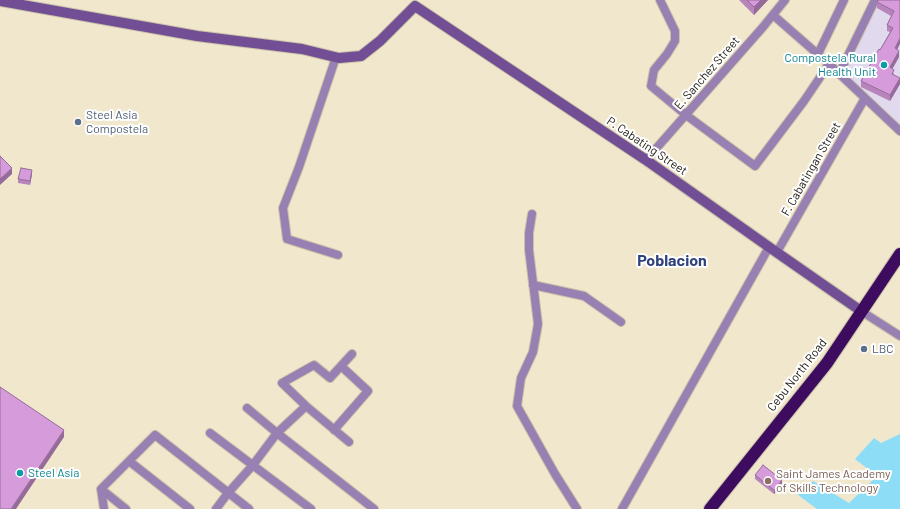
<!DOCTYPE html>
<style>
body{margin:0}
canvas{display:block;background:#f1e7cc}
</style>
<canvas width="900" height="509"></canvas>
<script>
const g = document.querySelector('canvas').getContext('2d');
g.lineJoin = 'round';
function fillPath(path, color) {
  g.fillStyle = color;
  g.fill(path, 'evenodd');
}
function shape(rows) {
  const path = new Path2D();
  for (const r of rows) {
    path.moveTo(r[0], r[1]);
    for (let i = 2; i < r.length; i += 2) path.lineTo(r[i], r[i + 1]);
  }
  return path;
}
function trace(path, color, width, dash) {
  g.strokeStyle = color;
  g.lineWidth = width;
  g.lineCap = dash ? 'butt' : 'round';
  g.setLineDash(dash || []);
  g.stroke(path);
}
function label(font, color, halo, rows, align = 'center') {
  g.font = font + ' Barlow,sans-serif';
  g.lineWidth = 4;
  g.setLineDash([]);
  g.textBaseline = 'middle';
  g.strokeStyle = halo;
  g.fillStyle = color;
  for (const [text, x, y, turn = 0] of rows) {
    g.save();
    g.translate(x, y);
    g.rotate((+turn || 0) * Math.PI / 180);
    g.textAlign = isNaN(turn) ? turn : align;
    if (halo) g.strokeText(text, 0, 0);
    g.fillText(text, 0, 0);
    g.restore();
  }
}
fillPath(shape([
 [877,0,900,0,900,127,843,74]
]), '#e1d9ee');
fillPath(shape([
 [900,434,900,509,817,509,798,495,813,481,849,503,877,476,855,459,874,438,881,443]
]), '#8dddf7');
const street = shape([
 [660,0,675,31,675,41,667,54,654,70,651,86,686,115,755,166,804,101,829,64],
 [773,15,829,64,900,131],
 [818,54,844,0],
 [336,57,299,167,283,208,287,239,338,255],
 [839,74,875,0],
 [646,160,763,27,785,0],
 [532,214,529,233,529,250,538,324,533,352,521,378,517,406,555,474,577,509],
 [777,252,865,98],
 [533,285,584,296,621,322],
 [861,311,900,336],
 [247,408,277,433,374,509],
 [334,430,368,391,341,366],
 [210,433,311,509],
 [349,442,306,406,282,383,314,365,330,378,352,354],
 [129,461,190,509],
 [101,489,126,509],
 [104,509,101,489,155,435,249,509],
 [216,509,228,493,253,465,277,433,306,406],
 [622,509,769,247]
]);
const secondary = shape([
 [0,1,197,36,302,49,339,58,361,56,380,41,415,6,646,160,769,247,861,311]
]);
const highway = shape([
 [710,509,827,363,900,254]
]);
trace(street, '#cbc2aa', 10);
trace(secondary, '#cbc2aa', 12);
trace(highway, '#cbc2aa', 14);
trace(street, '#9881b2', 8);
trace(secondary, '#724f95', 10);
trace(highway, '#3d0c5f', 12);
fillPath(shape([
 [739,0,768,0,754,15],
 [900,0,897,50,899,57,892,69,894,75,900,84,890,101,861,87,861,81,880,50,890,32,887,31,887,25,891,16,877,8,877,2],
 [32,174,30,185,18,183,18,179],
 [755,475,782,484,774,494,755,479]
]), '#b785bb');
fillPath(shape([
 [761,0,768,0,754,15,754,7],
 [900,38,900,44,895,54,895,48],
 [899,51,899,57,890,73,890,67],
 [900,78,900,84,890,101,890,95],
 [12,168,12,174,0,185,0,179],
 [32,170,32,174,30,185,30,181],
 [64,430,64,437,16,509,11,509],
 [782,480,782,484,774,494,774,490]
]), '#956c99');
const building = shape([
 [747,0,761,0,754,7,747,0],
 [878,0,900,0,900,38,895,48,899,51,890,67,894,70,892,74,900,78,890,95,861,81,879,49,880,50,893,28,887,25,894,11,877,2,878,0],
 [0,156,12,168,0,179,0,156],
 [21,168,32,170,30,181,18,179,21,168],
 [0,387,64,430,11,509,0,509,0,387],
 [763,465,782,480,774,490,755,475,763,465]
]);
fillPath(building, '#d59bda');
trace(building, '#956c99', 1);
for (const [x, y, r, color] of [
 [884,65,4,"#0f9aa8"],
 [78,122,4,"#5c6f8a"],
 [864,349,4,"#5c6f8a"],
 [20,473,4,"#0f9aa8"],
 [768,481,4,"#8d6e63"]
]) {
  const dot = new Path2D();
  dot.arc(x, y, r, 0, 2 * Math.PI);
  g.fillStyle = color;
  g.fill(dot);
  trace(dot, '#fff', 1.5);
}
label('12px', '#0d838f', '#fff', [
 ["Compostela Rural",876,58],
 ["Health Unit",876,72],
 ["Steel Asia",28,473,"left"]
], 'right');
label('12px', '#1e1a11', '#fff', [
 ["E. Sanchez Street",707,73,-49],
 ["P. Cabating Street",647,146,34],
 ["F. Cabatingan Street",811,169,-60],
 ["Cebu North Road",797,375,-52]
]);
label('12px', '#4e5e75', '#fff', [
 ["Steel Asia",86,115],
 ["Compostela",86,129],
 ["LBC",872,349]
], 'left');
label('12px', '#785e54', '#fff', [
 ["Saint James Academy",776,474],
 ["of Skills Technology",776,488]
], 'left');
label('bold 16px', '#2f427b', '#fff', [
 ["Poblacion",672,261]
]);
</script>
